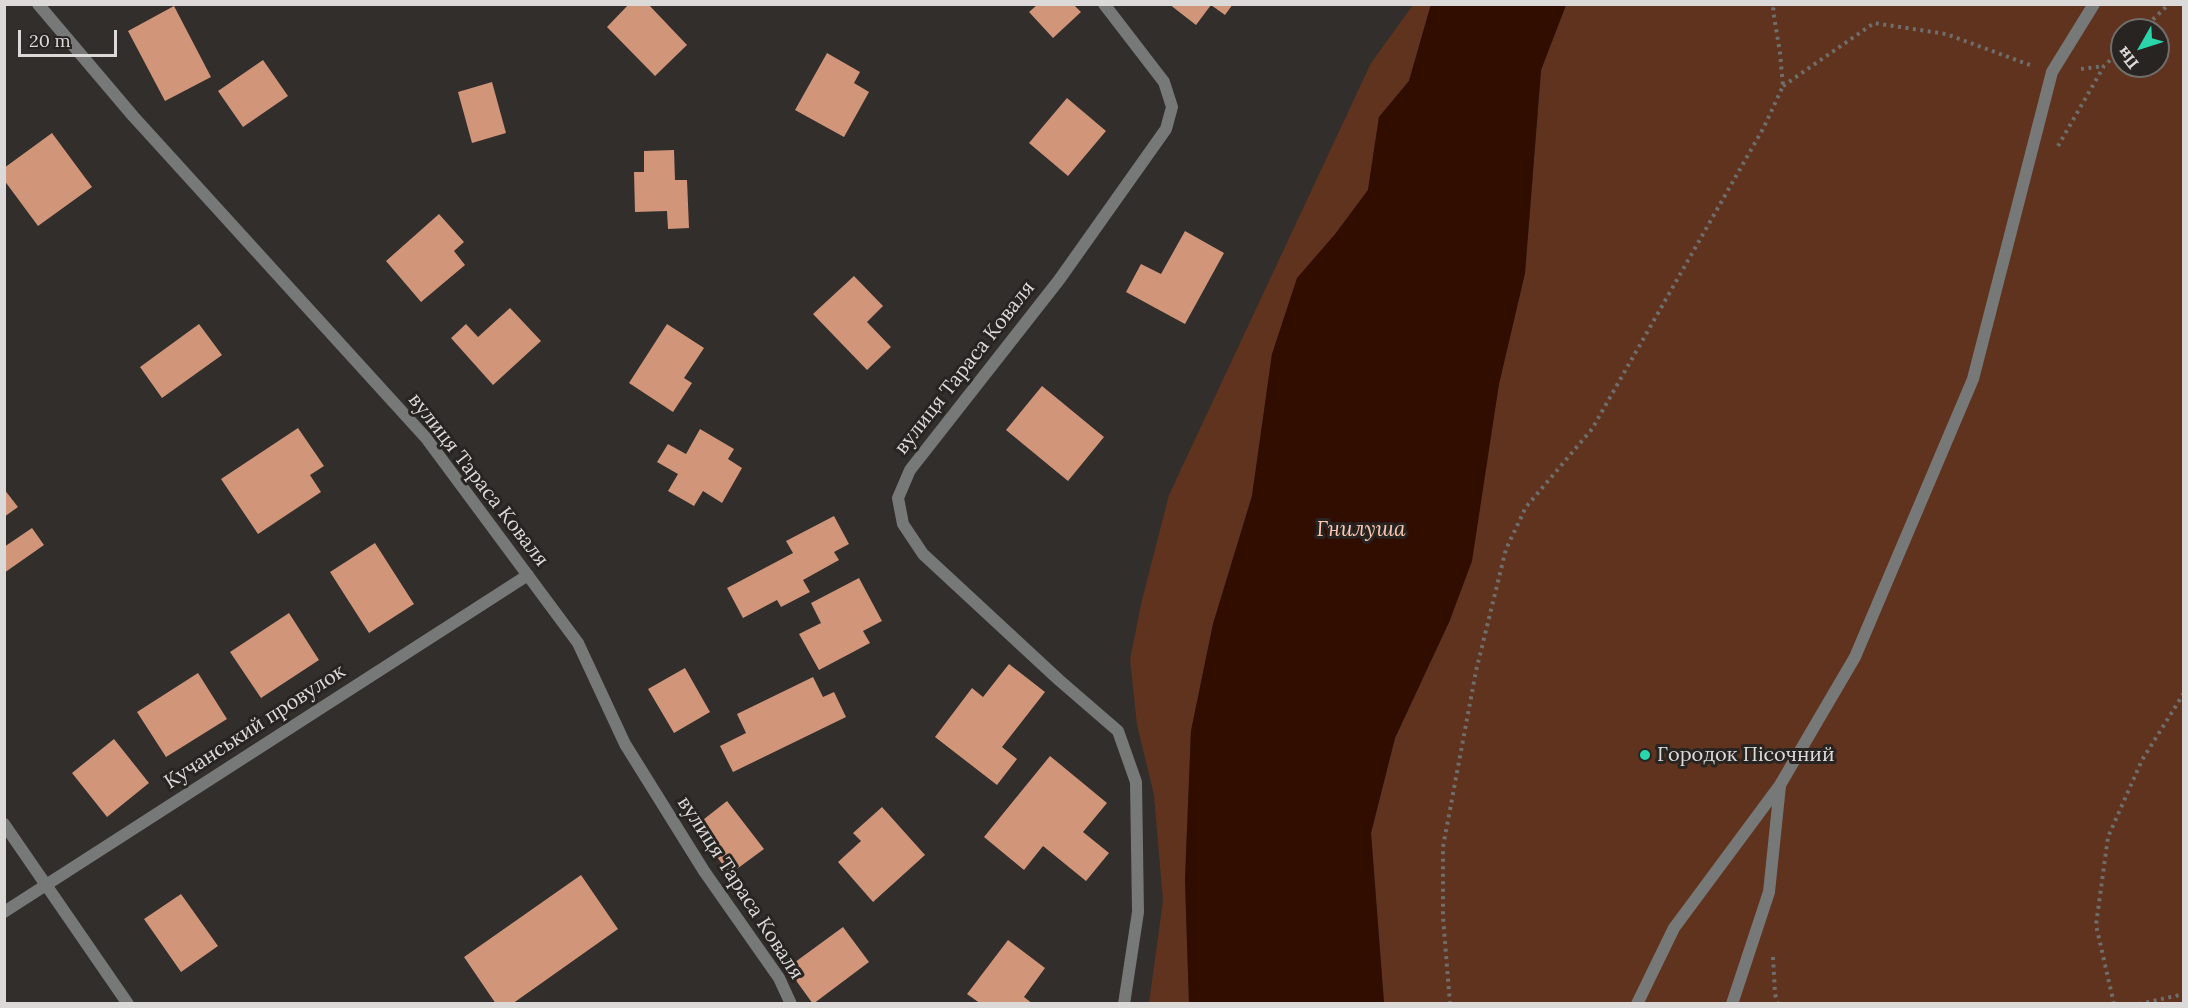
<!DOCTYPE html>
<meta charset="utf-8">
<style>
body{margin:0}
#map{position:relative;width:2188px;height:1008px;overflow:hidden;background:#322e2c;font-family:Lora,serif}
canvas{display:block}
.frame{position:absolute;inset:0;border:6px solid #dcdad9;pointer-events:none}
.north{position:absolute;left:2110px;top:18px;width:60px;height:60px;box-sizing:border-box;background:#282422;border:2px solid #706d6b;border-radius:50%;rotate:231deg;font-size:16px;font-weight:700;line-height:24px;text-align:center;color:#dcdad9}
.north::after{content:'';display:block;margin:auto;width:21px;height:27px;background:#2ad5ac;clip-path:polygon(50% 0,100% 100%,50% 72%,0 100%)}
.scale{position:absolute;left:18px;top:30px;width:99px;height:27px;box-sizing:border-box;border:3px solid #dcdad9;border-top:0;padding-left:8px;font-size:18px;line-height:21px;white-space:nowrap;color:#dcdad9;-webkit-text-stroke:4px #282422;paint-order:stroke}
</style>
<div id="map">
<canvas width="2188" height="1008"></canvas>
<div class="frame"></div>
<div class="north">Пн</div>
<div class="scale">20 m</div>
</div>
<script>
const g = document.querySelector('canvas').getContext('2d');
g.lineJoin = 'round';
function fillPath(path, color) {
  g.fillStyle = color;
  g.fill(path, 'evenodd');
}
function shape(rows) {
  const path = new Path2D();
  for (const r of rows) {
    path.moveTo(r[0], r[1]);
    for (let i = 2; i < r.length; i += 2) path.lineTo(r[i], r[i + 1]);
  }
  return path;
}
function trace(path, color, width, dash) {
  g.strokeStyle = color;
  g.lineWidth = width;
  g.lineCap = dash ? 'butt' : 'round';
  g.setLineDash(dash || []);
  g.stroke(path);
}
function label(font, color, halo, rows, align = 'center') {
  g.font = font + ' Lora,serif';
  g.lineWidth = 6;
  g.setLineDash([]);
  g.textBaseline = 'middle';
  g.strokeStyle = halo;
  g.fillStyle = color;
  for (const [text, x, y, turn = 0] of rows) {
    g.save();
    g.translate(x, y);
    g.rotate((+turn || 0) * Math.PI / 180);
    g.textAlign = isNaN(turn) ? turn : align;
    if (halo) g.strokeText(text, 0, 0);
    g.fillText(text, 0, 0);
    g.restore();
  }
}
fillPath(shape([
 [1413,5,1431,5,1409,81,1379,117,1368,190,1336,233,1272,354,1252,496,1213,624,1191,731,1185,880,1189,1003,1149,1003,1163,901,1154,795,1137,725,1130,659,1142,600,1169,495,1371,63],
 [1566,5,2183,5,2183,1003,1384,1003,1371,833,1395,738,1450,620,1484,472,1499,384,1525,273,1541,70],
 [2122,30,2158,30,2158,66,2122,66]
]), '#5f331e');
fillPath(shape([
 [1431,4,1566,5,1541,70,1525,273,1499,384,1472,561,1450,620,1395,738,1371,833,1384,1003,1189,1003,1185,880,1191,731,1213,624,1252,496,1272,354,1297,278,1336,233,1368,190,1379,117,1409,81]
]), '#310d00');
fillPath(shape([
 [629,4,648,4,687,45,655,76,607,27],
 [1169,4,1233,4,1225,15,1211,5,1196,25],
 [1037,5,1074,5,1081,12,1053,38,1029,12],
 [174,6,211,77,165,101,128,31],
 [827,53,860,72,854,83,869,92,844,137,795,110],
 [263,60,288,96,243,127,218,91],
 [492,82,506,133,472,143,458,92],
 [1067,98,1106,131,1068,176,1029,143],
 [52,133,92,187,38,226,4,180,4,168],
 [674,150,675,180,687,180,689,228,668,229,667,211,635,212,634,172,644,172,644,151],
 [439,214,464,242,454,251,465,265,421,302,386,261],
 [1185,231,1224,253,1185,324,1126,292,1141,264,1161,274],
 [854,276,883,306,867,322,891,347,867,370,813,314],
 [510,308,541,341,493,385,451,338,466,324,478,337],
 [199,324,222,355,162,398,140,367],
 [667,324,704,348,684,378,692,383,673,412,629,383],
 [1042,386,1104,437,1068,481,1006,430],
 [298,428,324,466,310,475,321,492,258,534,221,479],
 [700,429,734,449,728,459,742,468,722,503,703,491,694,506,668,491,678,474,657,462,668,444,686,454],
 [4,489,18,507,4,517],
 [834,516,849,544,834,552,839,560,803,580,810,592,781,607,777,600,743,618,727,588,793,553,786,541],
 [32,528,44,545,4,573,4,547],
 [375,543,414,604,369,633,330,572],
 [859,578,882,621,863,631,870,643,819,670,799,634,821,623,811,603],
 [289,613,319,660,261,698,230,652],
 [1009,664,1045,692,1002,747,1017,759,997,785,935,737,972,688,983,697],
 [685,668,710,712,674,733,648,689],
 [198,673,227,719,166,757,137,712],
 [813,677,823,697,834,692,846,717,733,772,720,746,746,733,737,714],
 [114,739,149,783,107,817,72,773],
 [1050,756,1107,803,1083,832,1109,853,1086,881,1043,846,1024,870,984,837],
 [727,801,764,849,730,874,694,827],
 [882,807,925,855,873,902,838,862,861,841,853,833],
 [581,875,618,929,512,1004,496,1004,464,957],
 [181,894,218,946,181,972,144,919],
 [843,927,869,962,813,1004,787,968],
 [1008,940,1045,968,1024,997,1033,1004,981,1004,967,994]
]), '#d1957a');
trace(shape([
 [2142,30,2169,4],
 [2081,69,2104,66],
 [1783,86,1874,23,1946,34,2030,65],
 [2058,146,2104,66,2122,49],
 [1773,957,1775,994,1778,1004],
 [1450,1004,1443,917,1443,847,1476,671,1506,549,1526,507,1592,429,1764,127,1783,86,1780,53,1773,10,1775,4],
 [2114,1004,2096,925,2108,837,2142,760,2184,693],
 [2139,1004,2184,994]
]), '#706d6b', 4, [3, 4.5]);
trace(shape([
 [1637,1004,1674,928,1780,785,1855,657,1973,379,2052,72,2094,4],
 [1732,1004,1769,892,1780,786]
]), '#777978', 12);
trace(shape([
 [38,4,133,116,426,438,578,643,625,744,704,871,779,978,791,1004],
 [1104,4,1164,82,1172,107,1166,129,1059,280,910,470,898,498,903,524,923,554,1059,680,1118,731,1136,782,1138,912,1124,1004],
 [4,824,128,1004],
 [4,912,528,575]
]), '#777978', 12);
for (const [x, y, r, color] of [
 [1645,755,6,"#2ad5ac"]
]) {
  const dot = new Path2D();
  dot.arc(x, y, r, 0, 2 * Math.PI);
  g.fillStyle = color;
  g.fill(dot);
  trace(dot, '#282422', 2);
}
label('20px', '#dcdad9', '#282422', [
 ["вулиця Тараса Коваля",965,368,-52],
 ["вулиця Тараса Коваля",478,480,52],
 ["Кучанський провулок",255,727,-33],
 ["вулиця Тараса Коваля",740,888,57]
]);
label('20px', '#dcdad9', '#282422', [
 ["Городок Пісочний",1657,755]
], 'left');
label('italic 21px', '#fbc7b0', '#282422', [
 ["Гнилуша",1361,530]
]);
</script>
